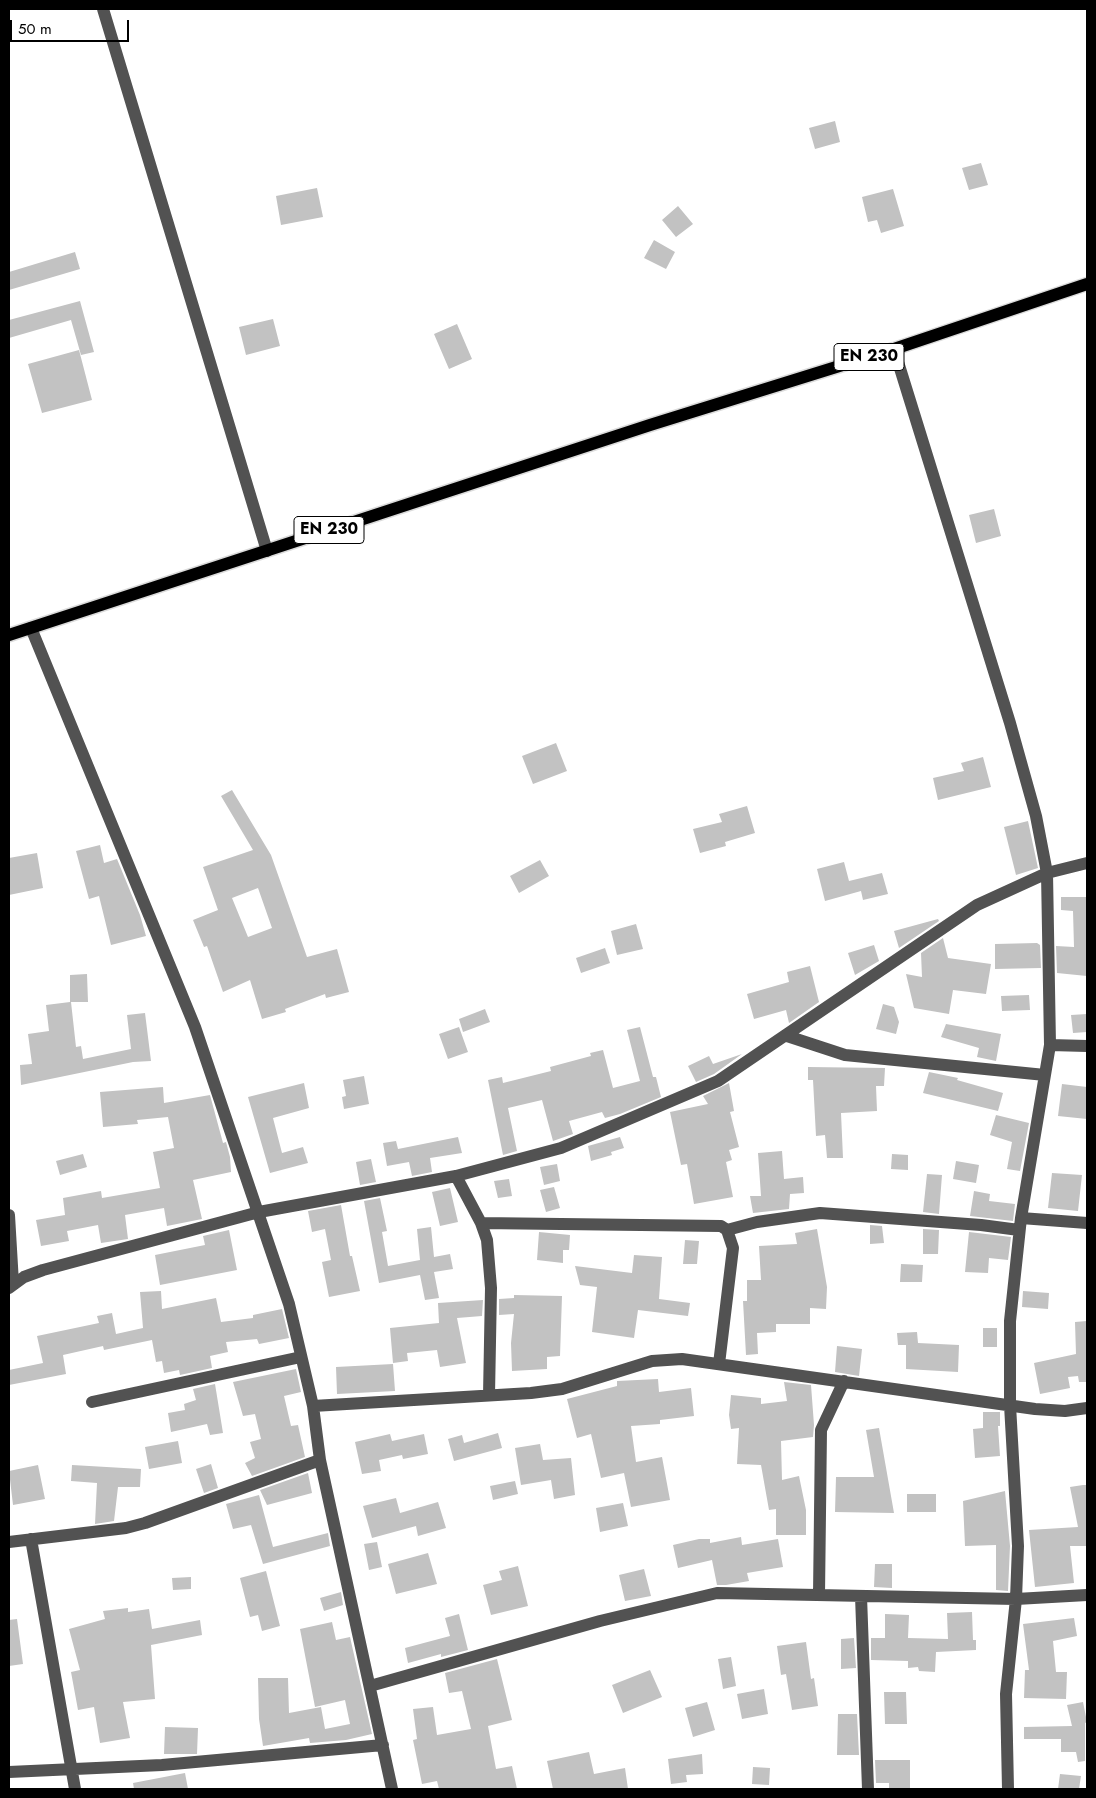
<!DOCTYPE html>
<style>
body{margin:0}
#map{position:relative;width:1096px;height:1798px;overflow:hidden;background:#fff;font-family:Jost,sans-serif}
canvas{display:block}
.frame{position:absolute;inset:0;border:10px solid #000;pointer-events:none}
.scale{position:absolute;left:10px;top:20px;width:119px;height:22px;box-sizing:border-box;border:2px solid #000;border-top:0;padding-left:6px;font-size:15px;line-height:18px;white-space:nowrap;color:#000;-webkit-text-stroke:4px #fff;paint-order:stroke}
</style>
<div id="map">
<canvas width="1096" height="1798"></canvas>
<div class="frame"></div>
<div class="scale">50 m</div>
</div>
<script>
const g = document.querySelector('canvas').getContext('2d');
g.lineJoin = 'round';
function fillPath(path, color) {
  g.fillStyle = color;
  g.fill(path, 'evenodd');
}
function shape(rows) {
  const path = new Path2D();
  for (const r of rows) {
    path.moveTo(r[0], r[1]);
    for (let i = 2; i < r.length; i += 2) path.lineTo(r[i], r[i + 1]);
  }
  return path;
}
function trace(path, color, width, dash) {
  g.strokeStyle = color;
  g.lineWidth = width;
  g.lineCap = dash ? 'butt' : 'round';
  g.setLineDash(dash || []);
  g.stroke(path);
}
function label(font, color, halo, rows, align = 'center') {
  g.font = font + ' Jost,sans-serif';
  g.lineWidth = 5;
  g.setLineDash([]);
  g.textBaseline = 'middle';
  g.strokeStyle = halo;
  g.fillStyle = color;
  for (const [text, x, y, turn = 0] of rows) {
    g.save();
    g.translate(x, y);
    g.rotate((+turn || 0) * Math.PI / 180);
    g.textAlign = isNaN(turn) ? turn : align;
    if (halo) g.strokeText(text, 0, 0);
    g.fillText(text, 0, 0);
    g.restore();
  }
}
fillPath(shape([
 [835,121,840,142,815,149,809,128],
 [981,163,988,185,969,190,962,168],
 [317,188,323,217,281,225,276,196],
 [893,189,904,226,881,233,877,220,868,222,862,197],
 [678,206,693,224,676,237,662,220],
 [654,240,675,252,666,269,644,258],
 [75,252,80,269,9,290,9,272],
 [80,301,94,352,81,355,71,320,9,338,9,320],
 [273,319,280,346,246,355,239,327],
 [457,324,472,359,449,369,434,334],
 [79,350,92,400,42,413,28,364],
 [994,509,1001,536,976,543,969,515],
 [556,743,567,771,533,784,522,756],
 [983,757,991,787,938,800,933,778,964,771,961,763],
 [232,790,271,855,307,957,337,949,349,992,326,998,325,994,285,1009,286,1012,262,1019,250,980,223,992,207,946,204,947,193,920,218,910,203,867,253,850,221,796],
 [258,888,272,928,248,937,232,898],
 [747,806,755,833,725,842,726,846,700,853,693,829,722,822,719,814],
 [1028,821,1038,868,1016,875,1004,827],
 [100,845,104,863,117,859,140,915,146,936,111,945,99,896,89,899,76,851],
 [37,853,43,888,9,895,9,858],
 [540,860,549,876,519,893,510,876],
 [844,862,849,881,882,873,888,894,863,900,861,891,825,901,817,869],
 [1061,897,1087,897,1087,976,1057,973,1056,946,1074,947,1073,911,1061,910],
 [938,919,939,921,899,948,894,931],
 [636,924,643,949,617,955,611,931],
 [943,938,948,958,991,964,986,994,953,990,949,1014,914,1008,906,974,922,977,921,953],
 [1037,943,1040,945,1041,968,995,969,995,944],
 [874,945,879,961,855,975,848,953],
 [605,948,610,963,581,973,576,958],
 [810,966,819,1002,789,1023,786,1010,754,1019,747,994,789,982,787,972],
 [87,974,88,1002,71,1002,76,1047,81,1046,83,1059,131,1049,127,1015,145,1013,151,1061,133,1062,21,1085,20,1065,32,1064,28,1034,49,1031,46,1005,70,1002,70,975],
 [1029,995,1030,1010,1002,1011,1001,996],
 [883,1004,894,1007,899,1022,896,1034,876,1029],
 [485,1009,490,1022,463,1032,459,1019],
 [1087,1014,1087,1032,1073,1033,1071,1015],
 [946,1024,1001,1034,996,1061,977,1057,979,1048,941,1037],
 [459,1027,468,1052,448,1059,439,1034],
 [640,1027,653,1077,656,1077,661,1097,620,1114,605,1118,602,1112,569,1121,573,1134,553,1141,542,1100,508,1108,517,1151,503,1155,488,1080,502,1077,503,1083,551,1071,550,1067,591,1056,590,1053,603,1050,613,1088,640,1081,627,1030],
 [742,1054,714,1074,696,1082,688,1066,709,1056,713,1064],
 [808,1067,885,1068,884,1086,876,1086,877,1111,841,1113,843,1158,827,1158,825,1135,816,1136,813,1080,808,1080],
 [929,1072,958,1078,957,1080,1003,1093,998,1111,923,1093],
 [364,1076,369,1104,344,1109,342,1097,346,1096,343,1080],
 [304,1083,309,1108,273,1118,282,1153,303,1147,308,1163,270,1173,248,1097],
 [729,1083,734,1111,730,1112,739,1147,729,1150,732,1160,726,1162,733,1197,694,1204,687,1164,681,1165,670,1112,708,1104,703,1096],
 [1062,1084,1087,1087,1087,1119,1058,1116],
 [163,1087,164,1103,210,1095,223,1143,226,1142,230,1157,231,1172,193,1180,202,1219,167,1226,164,1208,125,1215,128,1239,101,1243,98,1225,67,1231,69,1241,41,1246,36,1220,65,1215,63,1198,101,1191,102,1198,160,1188,153,1152,174,1148,168,1117,137,1120,138,1124,103,1127,100,1092],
 [996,1115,1029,1123,1020,1171,1007,1169,1012,1142,990,1135],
 [458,1137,462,1153,430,1158,432,1172,412,1176,409,1162,387,1166,383,1143,396,1141,398,1149],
 [620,1137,624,1148,611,1152,612,1155,591,1161,588,1146],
 [782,1151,784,1179,803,1177,804,1193,790,1194,789,1209,753,1213,750,1196,761,1196,758,1153],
 [83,1154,87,1167,60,1175,56,1161],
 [892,1154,908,1155,908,1170,891,1169],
 [371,1159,376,1182,360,1185,356,1162],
 [956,1161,979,1165,976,1183,953,1179],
 [557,1164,560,1181,544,1185,540,1167],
 [1052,1173,1082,1175,1078,1211,1048,1208],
 [927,1174,942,1175,939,1214,923,1212],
 [509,1179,512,1196,498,1198,494,1181],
 [554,1187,560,1208,546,1212,540,1190],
 [450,1188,458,1222,440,1226,432,1192],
 [974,1191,990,1194,989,1201,1015,1204,1013,1221,970,1216],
 [380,1198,387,1231,382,1232,388,1266,420,1260,417,1229,431,1227,434,1257,450,1254,453,1269,434,1272,439,1298,425,1300,420,1275,379,1283,364,1201],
 [341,1205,350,1256,352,1256,360,1291,329,1297,322,1262,331,1260,325,1229,312,1232,308,1211],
 [870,1225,882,1226,884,1243,870,1244],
 [817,1229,827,1287,826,1309,810,1308,810,1324,776,1324,776,1332,757,1333,758,1354,746,1355,743,1301,747,1301,747,1280,761,1280,759,1246,797,1244,795,1233],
 [923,1229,939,1230,938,1254,923,1254],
 [229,1230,237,1270,160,1285,155,1255,205,1245,203,1236],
 [539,1232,570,1235,569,1250,563,1250,563,1263,537,1260],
 [969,1232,1011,1237,1008,1260,989,1258,988,1273,965,1272],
 [685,1240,699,1241,697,1264,683,1264],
 [634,1255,662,1257,659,1299,690,1303,688,1316,638,1310,634,1338,592,1332,597,1287,580,1285,575,1266,632,1273],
 [901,1264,923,1265,922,1282,900,1282],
 [161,1291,162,1309,216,1298,221,1322,253,1318,253,1315,282,1309,289,1338,259,1344,257,1339,226,1342,228,1352,210,1356,212,1368,180,1375,179,1370,164,1373,162,1361,156,1362,152,1340,104,1350,103,1346,63,1355,66,1374,9,1385,9,1370,43,1363,37,1336,99,1323,97,1316,112,1313,116,1334,143,1328,140,1292],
 [1023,1291,1049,1293,1048,1309,1022,1307],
 [514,1295,562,1296,560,1356,547,1357,547,1369,512,1371,511,1343,514,1314,499,1315,499,1299,514,1298],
 [483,1300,482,1316,457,1318,466,1363,440,1367,437,1350,407,1353,408,1361,393,1363,390,1328,439,1323,438,1303],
 [1087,1321,1087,1382,1079,1382,1078,1376,1068,1377,1070,1388,1040,1394,1034,1363,1076,1354,1075,1322],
 [983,1328,997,1328,997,1347,983,1347],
 [917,1332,918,1343,959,1345,958,1372,906,1369,906,1345,898,1345,897,1333],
 [837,1346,862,1349,859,1376,835,1372],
 [393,1364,395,1391,337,1394,336,1367],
 [296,1369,301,1392,284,1396,291,1426,298,1425,305,1457,252,1476,245,1463,255,1458,250,1442,261,1439,255,1414,243,1416,233,1382],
 [658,1379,659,1392,691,1388,694,1416,660,1420,660,1424,631,1426,636,1462,662,1457,670,1500,631,1507,624,1473,601,1478,591,1434,577,1438,567,1399,617,1386,617,1381],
 [784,1382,811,1385,814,1425,813,1437,781,1441,782,1480,799,1476,806,1510,806,1535,776,1535,776,1509,769,1510,761,1465,737,1464,739,1428,731,1429,729,1415,731,1395,761,1398,761,1404,787,1401],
 [215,1384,223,1433,210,1435,207,1424,171,1432,168,1413,185,1410,184,1404,196,1400,193,1389],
 [983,1412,1000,1412,1000,1426,998,1426,1000,1456,975,1458,973,1429,983,1428],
 [879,1428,894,1513,835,1512,836,1477,874,1477,866,1430],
 [498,1433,502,1448,454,1461,448,1439,462,1435,464,1443],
 [390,1434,392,1441,424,1434,428,1454,403,1459,402,1455,379,1460,381,1471,362,1474,355,1442],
 [178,1441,182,1463,149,1469,145,1447],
 [540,1444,543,1460,571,1458,575,1495,554,1499,551,1480,521,1485,515,1448],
 [211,1464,218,1488,204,1493,196,1469],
 [38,1465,45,1499,13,1505,9,1471],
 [72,1465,141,1469,140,1487,118,1487,114,1521,95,1524,97,1483,71,1481],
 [308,1473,312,1493,267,1505,260,1490],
 [515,1481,518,1494,493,1500,490,1486],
 [1083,1485,1087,1485,1087,1546,1070,1546,1074,1583,1035,1587,1029,1530,1078,1527,1070,1487],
 [1005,1491,1010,1546,1008,1591,996,1590,996,1545,965,1546,963,1501],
 [907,1494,936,1494,936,1512,907,1512],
 [259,1495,273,1547,328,1533,330,1546,263,1564,251,1525,233,1529,226,1504],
 [396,1498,400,1513,438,1502,446,1528,418,1536,416,1526,372,1538,363,1506],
 [623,1503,628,1526,600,1532,596,1508],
 [741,1537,742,1545,778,1539,783,1567,747,1573,749,1581,726,1585,717,1585,712,1560,678,1568,673,1545,699,1539,710,1539,710,1543],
 [377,1542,382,1567,369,1570,364,1544],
 [428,1553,437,1584,396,1594,388,1564],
 [875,1564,892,1564,892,1588,874,1587],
 [518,1566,528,1606,491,1615,483,1585,502,1580,499,1571],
 [644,1569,651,1596,625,1601,619,1575],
 [266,1571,280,1626,262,1631,258,1615,250,1617,240,1578],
 [191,1577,191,1589,173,1590,172,1578],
 [341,1592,343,1605,324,1611,320,1598],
 [128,1608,128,1612,149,1609,152,1629,200,1620,202,1635,151,1645,155,1699,123,1702,130,1738,100,1743,94,1707,78,1710,71,1672,80,1670,69,1629,105,1619,103,1611],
 [972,1612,973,1640,976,1640,976,1650,936,1652,935,1672,919,1671,918,1667,908,1668,908,1661,871,1660,871,1638,885,1638,885,1614,909,1615,908,1638,948,1639,947,1613],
 [459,1614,468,1650,441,1657,441,1654,408,1663,405,1648,450,1636,445,1618],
 [1074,1618,1077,1636,1053,1641,1056,1672,1067,1672,1066,1699,1024,1698,1025,1670,1029,1670,1023,1624],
 [17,1619,23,1664,9,1666,9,1620],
 [332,1622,336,1640,350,1637,372,1734,346,1740,310,1743,309,1738,263,1746,259,1719,258,1678,288,1678,289,1713,321,1707,325,1729,350,1724,345,1700,315,1707,300,1629],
 [854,1638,856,1668,841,1669,841,1639],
 [806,1642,811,1679,814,1678,818,1706,792,1710,786,1674,781,1675,777,1646],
 [731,1657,736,1686,723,1689,718,1659],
 [497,1659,512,1720,488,1726,496,1769,512,1766,517,1789,439,1789,437,1781,422,1784,413,1740,417,1739,413,1709,433,1707,437,1735,471,1729,462,1691,449,1693,445,1673],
 [650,1670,662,1697,623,1713,612,1685],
 [764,1689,768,1714,742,1719,737,1694],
 [884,1692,906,1692,907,1724,885,1724],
 [707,1702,715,1730,693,1737,685,1708],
 [1083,1702,1087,1722,1085,1723,1085,1761,1078,1762,1076,1752,1061,1752,1061,1739,1024,1739,1024,1727,1072,1726,1067,1705],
 [838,1714,857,1714,859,1755,837,1755],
 [165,1727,198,1728,197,1754,164,1754],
 [589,1752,594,1774,625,1768,628,1789,553,1789,547,1761],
 [702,1754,703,1774,686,1775,687,1782,671,1784,668,1759],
 [875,1760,910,1760,910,1789,889,1789,889,1783,876,1783],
 [753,1767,770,1768,769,1785,752,1784],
 [185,1773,188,1789,134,1789,133,1783],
 [1060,1774,1081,1776,1079,1789,1058,1789]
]), '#c2c2c2');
const major = shape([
 [9,635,650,425,894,349,1087,284]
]);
trace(major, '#dbdbdb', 15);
trace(shape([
 [103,9,267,551],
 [894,349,1010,723,1036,816,1047,873,1050,1045,1021,1218,1010,1321,1010,1405,1018,1546,1016,1599,1006,1694,1008,1789],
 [31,628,195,1027,289,1304,313,1406,320,1460,392,1789],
 [787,1036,845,1055,1045,1075],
 [1050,1045,1087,1046],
 [456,1176,481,1223,487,1240,491,1288,489,1395],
 [9,1215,13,1283],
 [1021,1218,1087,1223],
 [481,1223,721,1226,727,1230,733,1248,719,1364],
 [727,1230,757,1222,820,1213,981,1225,1019,1230],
 [9,1288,24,1277,43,1270,259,1212,456,1176,561,1148,718,1081,977,905,1047,873,1087,863],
 [92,1402,301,1357],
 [313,1406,531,1393,562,1389,652,1361,682,1359,1035,1409,1065,1411,1087,1408],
 [31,1539,75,1789],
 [9,1542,126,1528,145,1523,320,1460],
 [819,1595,821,1430,844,1381],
 [861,1596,868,1789],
 [370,1686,600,1621,717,1593,1016,1599,1087,1595],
 [9,1772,162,1765,383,1745]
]), '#525252', 12);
trace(major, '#000', 12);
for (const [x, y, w] of [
 [869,357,70],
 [329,530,70]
]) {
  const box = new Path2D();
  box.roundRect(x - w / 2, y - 13.5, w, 27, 4);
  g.fillStyle = '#fff';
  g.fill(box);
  trace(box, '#000', 1);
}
label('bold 16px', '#000', null, [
 ["EN 230",869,357],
 ["EN 230",329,530]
]);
</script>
